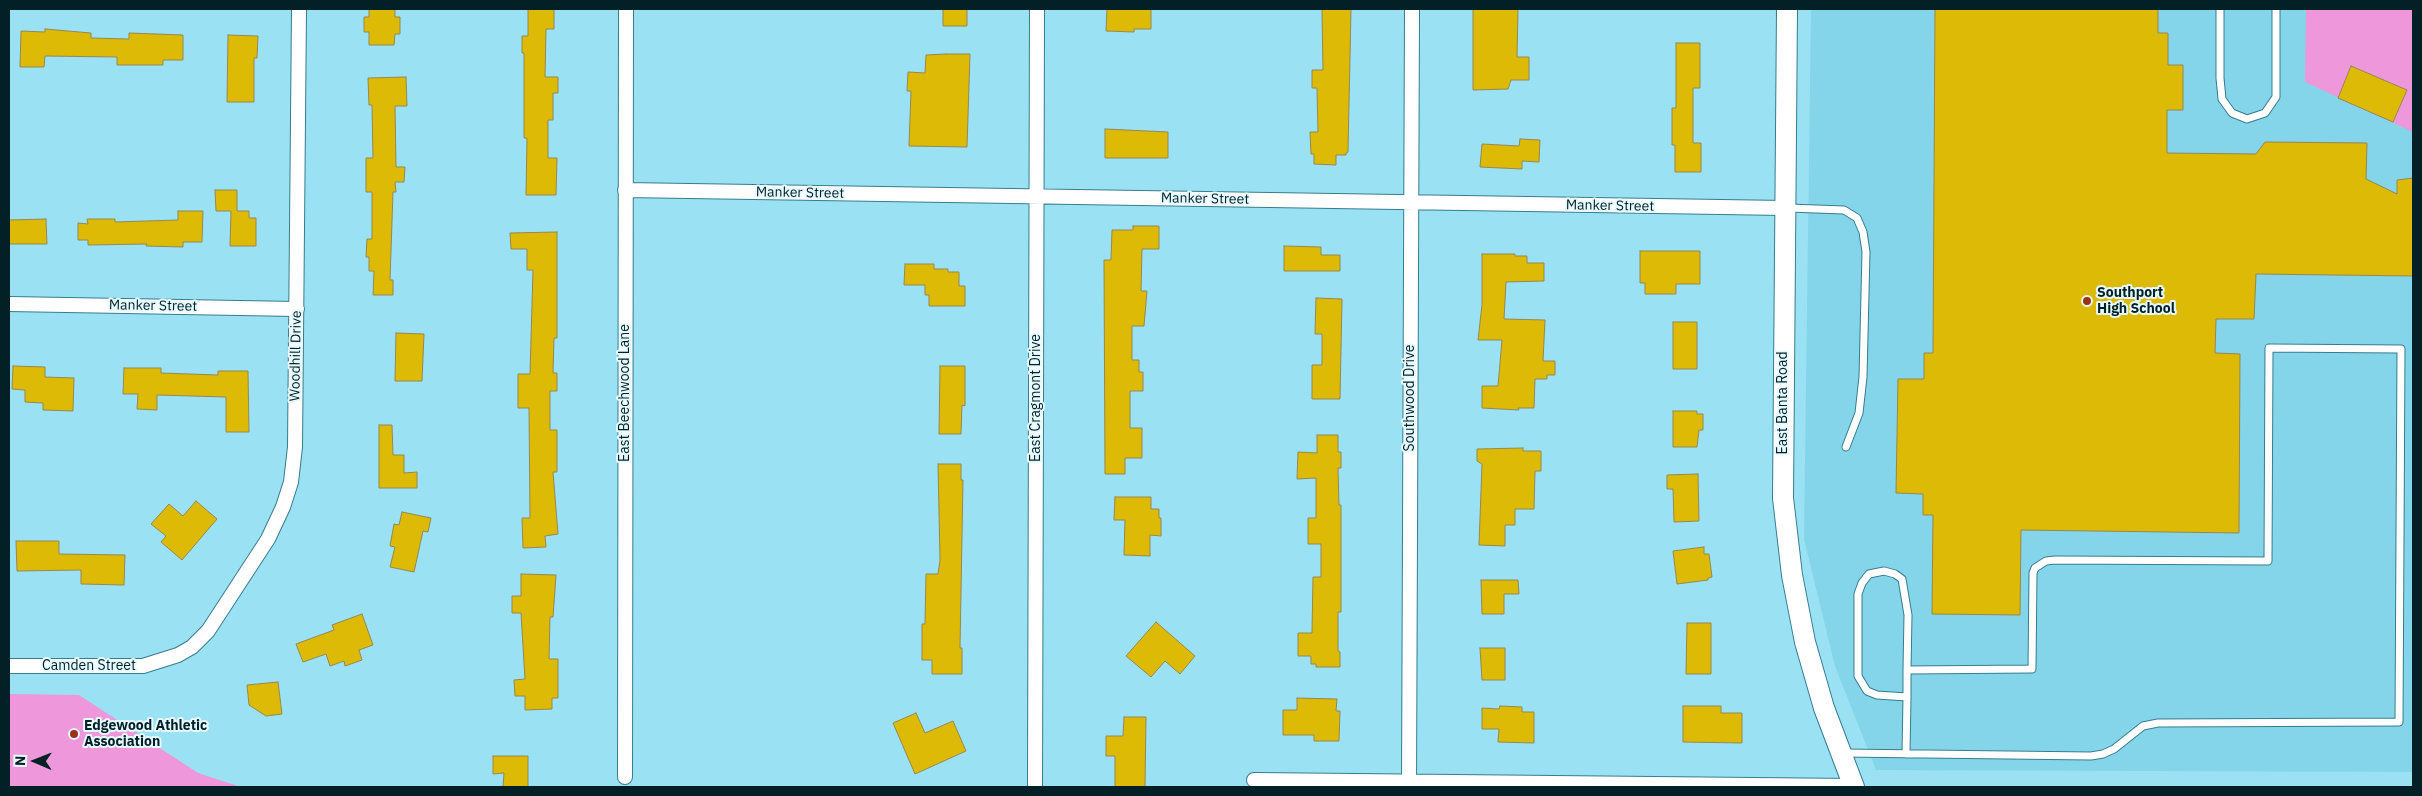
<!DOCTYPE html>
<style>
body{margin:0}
#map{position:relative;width:2422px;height:796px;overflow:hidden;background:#9ae1f3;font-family:"IBM Plex Sans",sans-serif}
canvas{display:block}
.frame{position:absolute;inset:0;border:10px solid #022026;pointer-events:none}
.north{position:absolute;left:10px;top:736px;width:50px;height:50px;-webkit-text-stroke:4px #e5f9ff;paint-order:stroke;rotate:271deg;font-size:14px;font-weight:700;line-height:20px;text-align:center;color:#022026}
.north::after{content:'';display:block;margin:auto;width:18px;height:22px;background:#022026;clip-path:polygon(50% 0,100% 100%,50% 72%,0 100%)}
</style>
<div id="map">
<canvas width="2422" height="796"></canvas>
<div class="frame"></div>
<div class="north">N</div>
</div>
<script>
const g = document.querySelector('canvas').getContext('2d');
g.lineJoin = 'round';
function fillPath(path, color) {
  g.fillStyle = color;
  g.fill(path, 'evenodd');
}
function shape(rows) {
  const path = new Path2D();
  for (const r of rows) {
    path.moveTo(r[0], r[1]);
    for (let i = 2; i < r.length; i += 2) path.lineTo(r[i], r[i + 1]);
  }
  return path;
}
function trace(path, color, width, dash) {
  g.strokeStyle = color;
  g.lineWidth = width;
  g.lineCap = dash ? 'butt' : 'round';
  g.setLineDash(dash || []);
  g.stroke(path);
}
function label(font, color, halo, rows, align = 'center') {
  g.font = font + ' "IBM Plex Sans",sans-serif';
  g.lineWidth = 4;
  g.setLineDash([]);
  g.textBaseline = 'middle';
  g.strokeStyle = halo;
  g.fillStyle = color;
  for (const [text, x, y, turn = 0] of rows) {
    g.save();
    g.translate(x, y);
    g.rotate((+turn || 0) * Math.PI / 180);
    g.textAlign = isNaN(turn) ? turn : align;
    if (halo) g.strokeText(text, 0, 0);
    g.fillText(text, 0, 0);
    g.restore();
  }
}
fillPath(shape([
 [1811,9,2413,9,2413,772,1876,770,1835,666,1804,539]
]), '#84d5e9');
fillPath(shape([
 [2306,9,2413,9,2413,132,2305,82],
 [9,694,79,695,198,773,241,787,9,787]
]), '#ee98db');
const building = shape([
 [369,9,395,9,395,17,400,17,400,34,395,34,394,45,369,45,369,32,364,32,364,17,369,17,369,9],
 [528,9,554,9,554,29,546,29,545,77,558,77,558,93,553,93,553,120,548,120,548,158,557,158,556,195,526,195,527,138,524,138,524,53,522,53,522,36,528,36,528,9],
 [943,9,967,9,967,26,943,26,943,9],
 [1107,9,1151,9,1151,29,1134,29,1134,32,1106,31,1107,9],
 [1322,9,1351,9,1348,152,1346,153,1346,155,1336,155,1336,165,1314,164,1314,154,1311,154,1310,132,1318,132,1317,88,1312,88,1312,70,1323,70,1322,9],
 [1473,9,1518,9,1517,57,1529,57,1529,80,1511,80,1508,89,1473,90,1473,9],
 [1935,9,2158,9,2158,33,2168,33,2168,65,2183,65,2183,110,2167,110,2167,153,2256,154,2265,142,2367,143,2366,179,2397,194,2397,180,2413,178,2413,276,2256,274,2254,319,2216,319,2215,353,2240,354,2239,533,2021,530,2020,615,1932,614,1933,515,1923,515,1923,494,1896,493,1898,379,1924,379,1924,353,1933,353,1935,9],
 [45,29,91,33,91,38,129,39,129,33,183,35,183,60,163,60,163,65,117,65,117,57,45,56,44,67,20,67,21,31,45,32,45,29],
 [228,35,258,36,257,58,254,58,254,102,227,102,228,35],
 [1676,43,1700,43,1700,88,1693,88,1693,143,1701,143,1701,172,1675,172,1675,145,1672,145,1672,108,1676,108,1676,43],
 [946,54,970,54,967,147,909,146,911,91,907,91,908,72,925,73,926,55,946,54],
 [2351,66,2407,90,2393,122,2338,98,2351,66],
 [406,77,407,106,395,106,396,167,405,167,404,182,395,182,396,192,393,192,390,280,393,280,393,295,373,295,374,271,369,271,369,257,366,257,367,239,372,239,372,192,366,192,366,158,373,158,372,105,369,105,368,78,406,77],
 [1105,129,1168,132,1168,158,1105,158,1105,129],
 [1520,139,1540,140,1539,162,1522,161,1522,169,1480,167,1482,144,1519,146,1520,139],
 [215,190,237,190,237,211,249,211,249,218,256,218,256,246,230,246,231,211,216,211,215,190],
 [178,211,203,211,202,242,183,242,183,247,146,246,147,244,88,245,88,240,78,240,78,223,88,224,87,219,115,219,115,222,178,220,178,211],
 [46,219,47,244,9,244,9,220,46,219],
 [1133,226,1159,226,1159,249,1142,249,1141,291,1147,291,1144,326,1132,326,1132,360,1139,360,1139,372,1143,372,1143,391,1130,391,1130,428,1142,428,1142,458,1125,458,1125,474,1105,474,1104,260,1111,260,1112,230,1133,230,1133,226],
 [557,232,557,338,554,338,553,373,557,373,557,391,550,391,550,430,557,430,557,472,553,472,558,534,545,536,546,547,523,548,522,518,530,518,529,408,518,408,518,374,530,374,533,270,527,270,527,249,511,249,510,233,557,232],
 [1284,246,1321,247,1321,255,1340,255,1340,271,1284,271,1284,246],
 [1640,251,1700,251,1700,284,1676,284,1676,294,1645,294,1645,283,1640,283,1640,251],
 [1482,254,1515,254,1515,256,1527,256,1527,263,1544,263,1544,281,1506,282,1504,319,1545,320,1543,361,1555,361,1555,375,1547,375,1547,379,1535,379,1534,408,1518,408,1519,410,1482,408,1482,386,1498,386,1502,340,1478,340,1482,305,1482,254],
 [905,264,934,264,934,269,948,269,948,272,959,272,959,286,965,286,965,306,929,306,929,295,925,295,925,285,904,285,905,264],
 [1316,298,1342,299,1340,399,1312,399,1312,365,1322,365,1322,334,1315,334,1316,298],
 [1673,322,1697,322,1697,369,1673,369,1673,322],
 [396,333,424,334,422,381,395,381,396,333],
 [13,366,45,367,45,377,74,378,73,411,43,410,43,403,25,402,25,390,12,389,13,366],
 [940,366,965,366,965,406,962,405,961,434,939,434,940,366],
 [124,368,161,368,161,373,218,375,218,371,248,371,249,432,226,432,226,397,157,395,157,410,137,409,138,394,123,394,124,368],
 [1673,411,1697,411,1697,414,1703,414,1703,430,1699,430,1697,447,1673,447,1673,411],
 [379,425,392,425,393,455,404,455,404,473,417,472,417,488,379,488,379,425],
 [1317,435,1338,435,1338,452,1341,452,1341,468,1338,468,1339,505,1341,505,1341,612,1338,612,1338,651,1340,652,1340,667,1316,667,1316,664,1311,664,1311,656,1298,656,1298,633,1312,633,1313,577,1321,577,1321,544,1308,544,1308,518,1316,518,1316,478,1297,479,1298,452,1317,453,1317,435],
 [1523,448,1523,451,1541,451,1541,471,1535,471,1534,509,1515,509,1515,525,1505,525,1505,546,1479,545,1482,464,1477,461,1477,449,1523,448],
 [938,464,961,464,961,480,963,480,960,648,962,648,962,674,932,674,932,660,922,660,922,624,925,624,926,574,938,574,940,560,938,464],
 [1698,474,1699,521,1674,522,1673,489,1667,489,1667,475,1698,474],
 [1115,497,1151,497,1151,509,1159,509,1159,518,1161,518,1161,536,1150,535,1150,556,1124,555,1125,520,1114,520,1115,497],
 [196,501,217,519,182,560,161,542,166,536,151,524,169,504,183,516,196,501],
 [402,512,431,518,428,532,423,531,414,572,390,567,395,547,390,546,394,524,399,525,402,512],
 [16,541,59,541,59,554,125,555,124,585,81,584,81,570,17,571,16,541],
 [1704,547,1704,554,1709,554,1712,577,1708,578,1708,580,1677,584,1673,551,1704,547],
 [521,574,556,575,553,617,550,617,549,659,558,659,558,698,552,698,552,709,525,710,525,696,515,696,514,680,525,679,521,613,512,613,512,596,521,596,521,574],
 [1481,580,1518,580,1519,594,1504,594,1504,614,1482,614,1481,580],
 [362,614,373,645,359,650,362,660,345,666,344,661,330,666,326,654,303,662,296,644,334,630,332,625,362,614],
 [1156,622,1195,656,1180,674,1165,661,1151,677,1126,656,1156,622],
 [1687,623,1711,623,1711,674,1686,674,1687,623],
 [1480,648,1505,648,1505,680,1482,680,1480,648],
 [278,682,282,714,266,716,249,705,247,685,278,682],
 [1297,698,1337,699,1336,711,1340,711,1339,741,1314,741,1314,735,1283,735,1283,710,1297,710,1297,698],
 [1500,706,1522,707,1522,712,1534,712,1534,743,1498,742,1499,729,1482,729,1482,708,1499,709,1500,706],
 [1683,706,1721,706,1721,713,1742,713,1742,743,1683,742,1683,706],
 [916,713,925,733,953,721,966,751,915,774,893,723,916,713],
 [1124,717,1146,717,1145,787,1115,787,1115,756,1106,756,1106,736,1123,736,1124,717],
 [493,756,528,756,528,787,503,787,504,773,493,774,493,756]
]);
fillPath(building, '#dcba06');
trace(building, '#958852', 1);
const lane = shape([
 [2220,9,2220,78,2222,99,2232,113,2247,119,2265,113,2276,97,2276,9],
 [1788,208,1844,210,1857,218,1863,232,1866,252,1863,377,1859,413,1846,447],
 [1907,697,1907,670],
 [1843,753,2091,756,2103,754,2114,749,2143,726,2158,723,2399,722,2401,349,2269,348,2268,561,2055,560,2046,561,2035,568,2033,573,2032,669,1907,670,1908,615,1902,579,1895,574,1884,571,1869,574,1862,583,1858,594,1858,676,1867,691,1877,695,1907,697,1906,754]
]);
const street = shape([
 [625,190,1785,208],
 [9,304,297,309],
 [9,666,143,666,178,655,192,647,208,631,268,539,283,507,291,482,295,447,299,9],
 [625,777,626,9],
 [1254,780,1853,786],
 [1035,787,1037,9],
 [1409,787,1412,9]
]);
const secondary = shape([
 [1787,9,1783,498,1792,575,1805,642,1824,708,1854,787]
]);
trace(lane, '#367d8e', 9);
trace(street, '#367d8e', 16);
trace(secondary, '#367d8e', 22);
trace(lane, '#fff', 7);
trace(street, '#fff', 14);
trace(secondary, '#fff', 20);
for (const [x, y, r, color] of [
 [2087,301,5,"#9a3217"],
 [74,734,5,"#9a3217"]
]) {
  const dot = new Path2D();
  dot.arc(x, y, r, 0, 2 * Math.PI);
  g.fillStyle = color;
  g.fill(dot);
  trace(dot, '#e5f9ff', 2);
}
label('14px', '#022026', '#e5f9ff', [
 ["Manker Street",800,193,1],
 ["Manker Street",1205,199,1],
 ["Manker Street",1610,206,1],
 ["Manker Street",153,306,1],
 ["Woodhill Drive",296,356,-89],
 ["East Beechwood Lane",625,393,-90],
 ["East Cragmont Drive",1036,398,-90],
 ["Southwood Drive",1410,398,-90],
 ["East Banta Road",1783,403,-90],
 ["Camden Street",89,666]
]);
label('bold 14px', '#022026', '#e5f9ff', [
 ["Southport",2097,293],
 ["High School",2097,309],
 ["Edgewood Athletic",84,726],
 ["Association",84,742]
], 'left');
</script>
